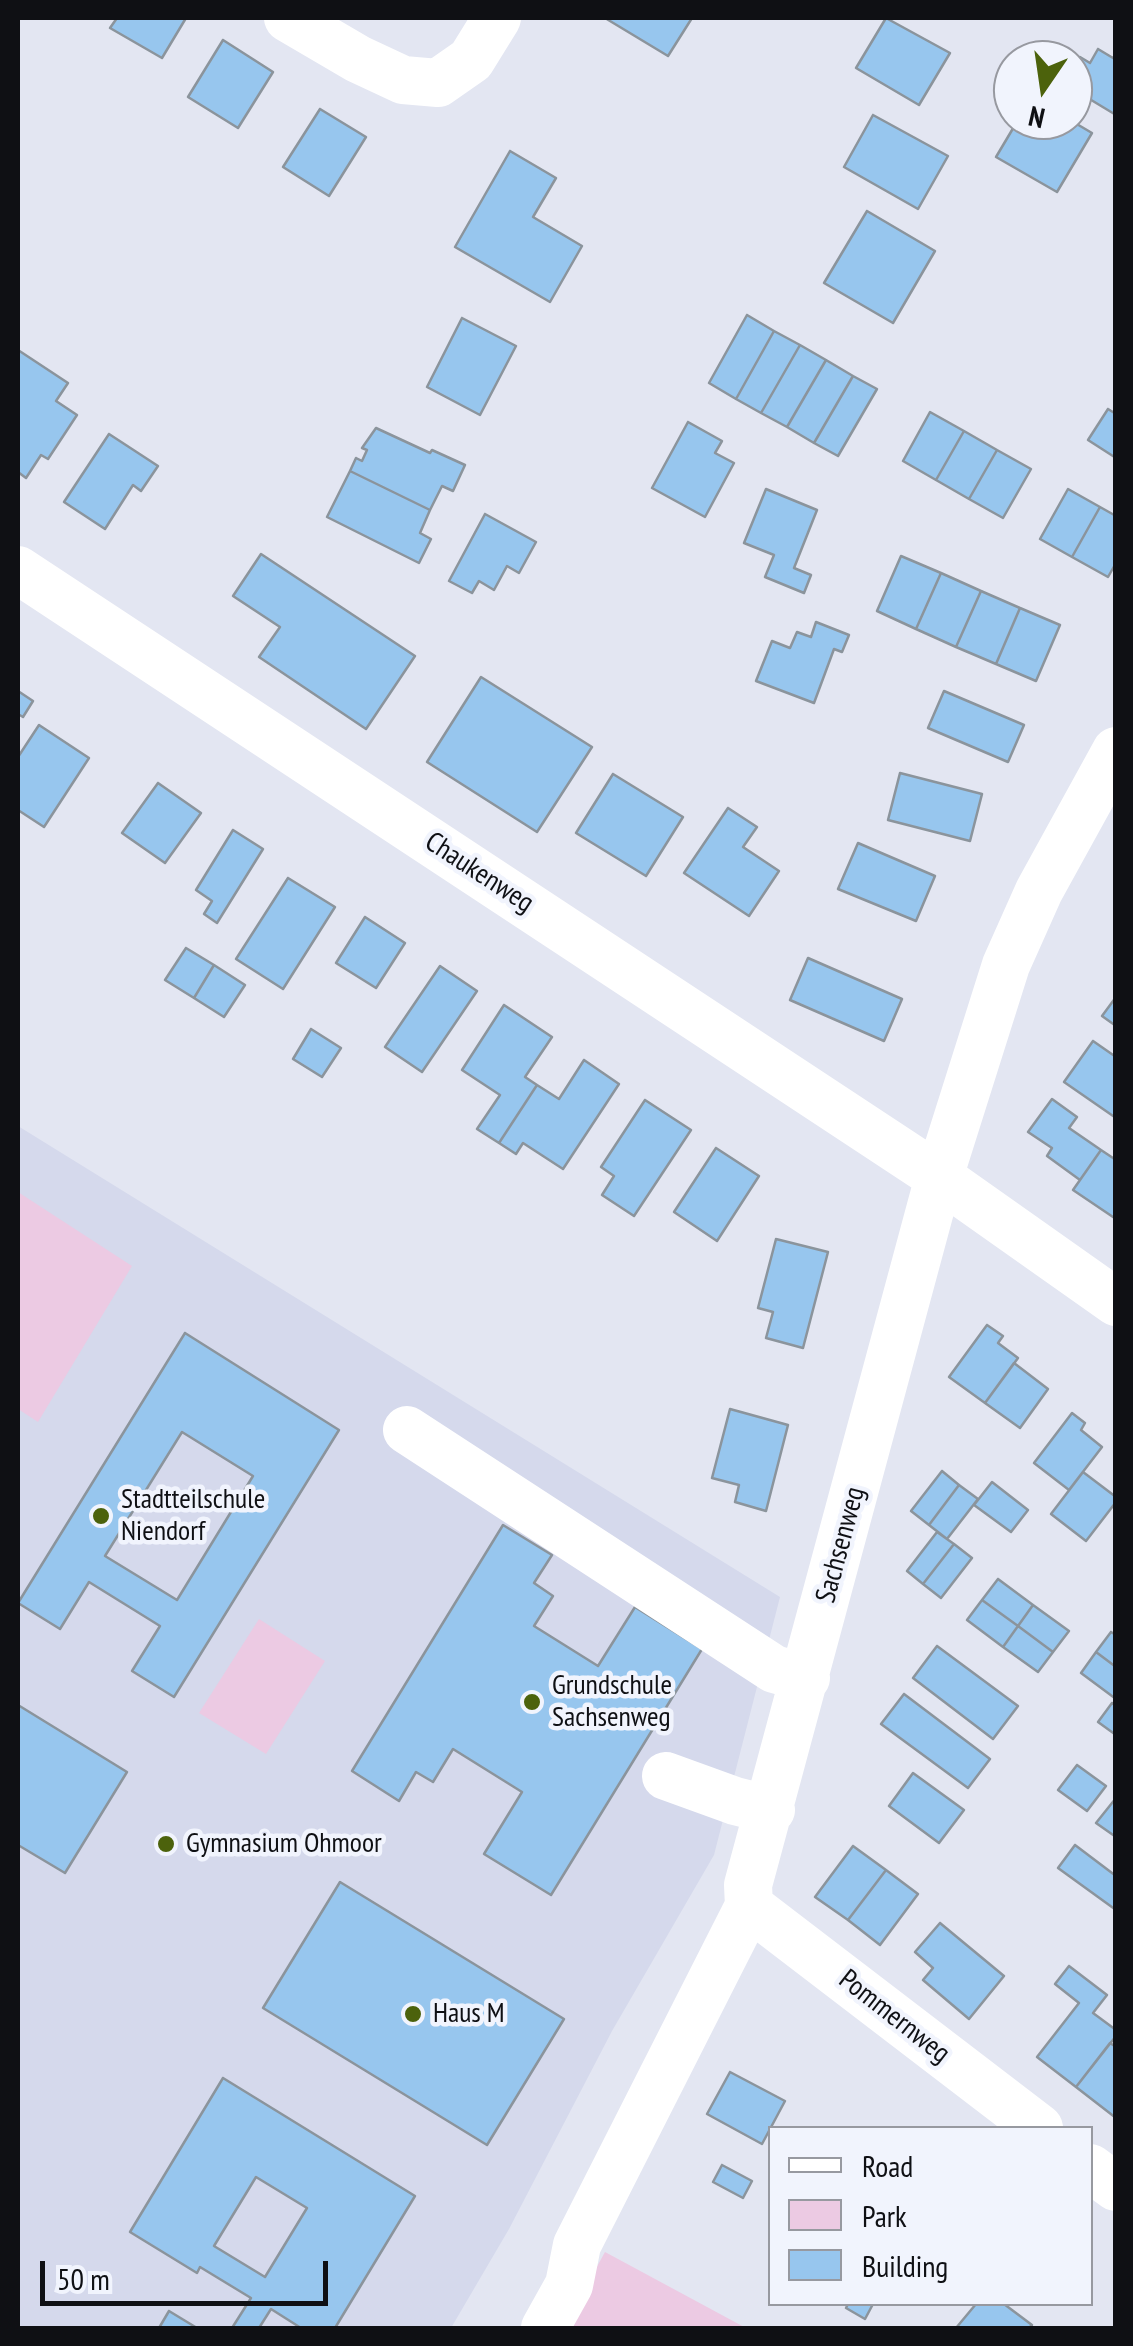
<!DOCTYPE html>
<style>
body{margin:0}
#map{position:relative;width:1133px;height:2346px;overflow:hidden;background:#e3e6f2;font-family:"PT Sans Narrow",sans-serif}
canvas{display:block}
.frame{position:absolute;inset:0;border:20px solid #0f1014;pointer-events:none}
.legend{position:absolute;left:768px;top:2126px;width:325px;height:180px;box-sizing:border-box;background:#f1f4fd;border:2px solid #9799a0;margin:0;padding:12px 18px;list-style:none;font-size:30px;color:#0f1014}
.legend li{display:flex;align-items:center;gap:20px;height:50px}
.legend b{width:50px;border:2px solid #9799a0}
.north{position:absolute;left:993px;top:40px;width:100px;height:100px;box-sizing:border-box;background:#f1f4fd;border:2px solid #9799a0;border-radius:50%;rotate:193deg;font-size:28px;font-weight:700;line-height:40px;text-align:center;color:#0f1014}
.north::after{content:'';display:block;margin:auto;width:35px;height:45px;background:#4c620c;clip-path:polygon(50% 0,100% 100%,50% 72%,0 100%)}
.scale{position:absolute;left:40px;top:2261px;width:288px;height:45px;box-sizing:border-box;border:5px solid #0f1014;border-top:0;padding-left:12px;font-size:30px;line-height:35px;white-space:nowrap;color:#0f1014;-webkit-text-stroke:8px #f1f4fd;paint-order:stroke}
</style>
<div id="map">
<canvas width="1133" height="2346"></canvas>
<div class="frame"></div>
<ul class="legend">
<li><b style="height:12px;background:#fff"></b>Road</li>
<li><b style="height:28px;background:#eccae3"></b>Park</li>
<li><b style="height:28px;background:#97c6ee"></b>Building</li>
</ul>
<div class="north">N</div>
<div class="scale">50 m</div>
</div>
<script>
const g = document.querySelector('canvas').getContext('2d');
g.lineJoin = 'round';
function fillPath(path, color) {
  g.fillStyle = color;
  g.fill(path, 'evenodd');
}
function shape(rows) {
  const path = new Path2D();
  for (const r of rows) {
    path.moveTo(r[0], r[1]);
    for (let i = 2; i < r.length; i += 2) path.lineTo(r[i], r[i + 1]);
  }
  return path;
}
function trace(path, color, width, dash) {
  g.strokeStyle = color;
  g.lineWidth = width;
  g.lineCap = dash ? 'butt' : 'round';
  g.setLineDash(dash || []);
  g.stroke(path);
}
function label(font, color, halo, rows, align = 'center') {
  g.font = font + ' "PT Sans Narrow",sans-serif';
  g.lineWidth = 9;
  g.setLineDash([]);
  g.textBaseline = 'middle';
  g.strokeStyle = halo;
  g.fillStyle = color;
  for (const [text, x, y, turn = 0] of rows) {
    g.save();
    g.translate(x, y);
    g.rotate((+turn || 0) * Math.PI / 180);
    g.textAlign = isNaN(turn) ? turn : align;
    if (halo) g.strokeText(text, 0, 0);
    g.fillText(text, 0, 0);
    g.restore();
  }
}
fillPath(shape([
 [18,1126,780,1597,714,1855,612,2031,509,2229,451,2328,18,2328]
]), '#d5d9ec');
fillPath(shape([
 [18,1192,132,1266,38,1422,18,1409],
 [259,1619,325,1661,266,1754,199,1713],
 [605,2252,746,2328,563,2328]
]), '#eccae3');
const building = shape([
 [117,18,186,18,162,58,110,28,117,18],
 [605,18,692,18,668,56,605,18],
 [886,18,950,53,919,105,856,68,886,18],
 [223,40,273,72,238,128,188,97,223,40],
 [1098,49,1113,58,1116,54,1116,115,1073,89,1073,70,1080,57,1090,63,1098,49],
 [320,109,366,137,329,196,283,167,320,109],
 [873,115,948,156,918,209,844,167,873,115],
 [1018,120,1070,120,1092,133,1057,192,996,157,1018,120],
 [510,151,556,178,533,217,582,246,550,302,455,247,510,151],
 [867,211,935,251,893,323,824,283,867,211],
 [747,315,774,331,736,399,709,383,747,315],
 [462,318,516,346,480,415,427,387,462,318],
 [774,331,800,345,761,413,736,399,774,331],
 [800,345,826,360,787,427,761,413,800,345],
 [18,350,68,383,56,401,77,415,48,459,41,455,26,478,18,472,18,350],
 [826,360,853,376,814,443,787,427,826,360],
 [853,376,877,389,838,456,814,443,853,376],
 [1108,409,1116,414,1116,458,1088,440,1108,409],
 [930,412,964,431,936,480,903,461,930,412],
 [688,422,722,441,715,453,734,463,705,517,652,488,688,422],
 [376,428,430,453,432,450,465,465,453,491,442,486,430,510,350,471,356,458,362,461,367,450,362,448,376,428],
 [964,431,997,450,969,499,936,480,964,431],
 [109,434,158,466,141,491,133,485,105,529,64,502,109,434],
 [997,450,1031,469,1003,518,969,499,997,450],
 [350,471,430,510,420,533,431,539,419,563,327,517,350,471],
 [766,489,817,510,794,568,811,575,804,593,765,577,774,555,744,543,766,489],
 [1068,489,1100,507,1072,557,1040,539,1068,489],
 [1100,507,1116,516,1116,563,1108,577,1072,557,1100,507],
 [485,514,536,542,519,573,507,566,494,590,479,581,472,593,449,581,485,514],
 [261,554,415,656,366,729,259,657,280,627,233,596,261,554],
 [901,556,941,573,916,629,877,611,901,556],
 [941,573,981,591,956,647,916,629,941,573],
 [981,591,1020,608,996,664,956,647,981,591],
 [1020,608,1060,625,1036,681,996,664,1020,608],
 [816,622,849,635,842,652,834,649,814,703,756,681,772,641,790,648,797,632,811,637,816,622],
 [481,677,592,747,537,832,427,762,481,677],
 [18,691,33,701,23,717,18,714,18,691],
 [944,691,1024,725,1008,762,928,728,944,691],
 [39,725,89,758,44,827,18,810,18,757,39,725],
 [900,773,982,794,970,841,888,820,900,773],
 [613,774,683,817,646,876,576,833,613,774],
 [158,783,201,813,165,863,122,833,158,783],
 [728,808,757,827,743,847,779,871,749,916,684,873,728,808],
 [233,830,263,849,217,923,204,914,212,901,196,890,233,830],
 [858,843,935,876,916,921,838,889,858,843],
 [288,878,335,907,283,989,236,959,288,878],
 [365,917,405,943,376,988,336,963,365,917],
 [186,948,214,965,194,998,165,980,186,948],
 [808,958,902,999,884,1041,790,1000,808,958],
 [214,965,245,985,224,1017,194,998,214,965],
 [440,966,477,991,422,1072,385,1047,440,966],
 [1116,997,1116,1026,1102,1016,1116,997],
 [504,1005,552,1037,525,1077,537,1085,499,1143,477,1129,500,1095,462,1070,504,1005],
 [311,1029,341,1048,322,1077,293,1059,311,1029],
 [1093,1041,1116,1057,1116,1118,1064,1082,1093,1041],
 [584,1060,619,1084,563,1169,523,1143,516,1154,499,1143,537,1085,559,1099,584,1060],
 [1052,1099,1077,1117,1069,1128,1101,1150,1080,1180,1047,1156,1052,1148,1028,1132,1052,1099],
 [645,1100,691,1130,634,1216,602,1195,614,1176,601,1167,645,1100],
 [716,1148,759,1176,717,1241,674,1212,716,1148],
 [1101,1150,1116,1160,1116,1219,1073,1190,1101,1150],
 [776,1239,828,1252,803,1348,766,1338,773,1312,758,1308,776,1239],
 [987,1325,1003,1336,998,1343,1018,1358,985,1403,949,1377,987,1325],
 [185,1333,339,1430,174,1697,132,1671,160,1626,89,1582,60,1629,18,1603,185,1333],
 [182,1432,253,1476,177,1600,105,1556,182,1432],
 [1014,1363,1048,1389,1020,1428,985,1403,1014,1363],
 [730,1409,788,1425,766,1511,735,1502,739,1485,712,1478,730,1409],
 [1072,1413,1085,1423,1081,1430,1102,1447,1069,1490,1034,1463,1072,1413],
 [942,1471,959,1485,929,1525,911,1511,942,1471],
 [1083,1472,1116,1497,1116,1502,1086,1541,1051,1514,1083,1472],
 [992,1482,1028,1510,1011,1532,974,1505,992,1482],
 [959,1485,978,1499,947,1539,929,1525,959,1485],
 [503,1525,552,1555,534,1583,553,1596,534,1626,598,1666,635,1607,702,1649,551,1895,484,1854,522,1792,453,1749,433,1782,416,1772,399,1801,352,1771,503,1525],
 [937,1532,954,1544,923,1584,907,1571,937,1532],
 [954,1544,972,1558,941,1598,923,1584,954,1544],
 [998,1579,1033,1605,1018,1626,982,1600,998,1579],
 [982,1600,1018,1626,1003,1647,967,1620,982,1600],
 [1033,1605,1069,1631,1053,1652,1018,1626,1033,1605],
 [1018,1626,1053,1652,1038,1672,1003,1647,1018,1626],
 [1111,1632,1116,1635,1116,1667,1096,1652,1111,1632],
 [937,1646,1018,1706,993,1739,913,1678,937,1646],
 [1096,1652,1116,1667,1116,1699,1081,1673,1096,1652],
 [904,1694,990,1759,968,1788,881,1724,904,1694],
 [1112,1703,1116,1706,1116,1735,1098,1722,1112,1703],
 [18,1705,127,1772,65,1873,18,1845,18,1705],
 [1077,1765,1106,1786,1087,1811,1058,1790,1077,1765],
 [913,1773,964,1810,939,1843,889,1806,913,1773],
 [1116,1798,1116,1837,1096,1823,1116,1798],
 [1075,1845,1116,1876,1116,1910,1058,1868,1075,1845],
 [853,1846,886,1870,848,1920,815,1897,853,1846],
 [886,1870,918,1894,880,1945,848,1920,886,1870],
 [340,1882,564,2019,487,2145,263,2008,340,1882],
 [940,1923,1004,1976,969,2019,923,1980,933,1968,915,1952,940,1923],
 [1069,1966,1107,1995,1093,2013,1116,2030,1116,2036,1076,2087,1037,2057,1079,2003,1055,1984,1069,1966],
 [1110,2043,1116,2047,1116,2118,1076,2087,1110,2043],
 [730,2072,785,2101,762,2144,707,2114,730,2072],
 [223,2078,415,2196,335,2328,301,2328,271,2309,259,2328,232,2328,251,2298,200,2267,197,2273,130,2232,223,2078],
 [256,2177,307,2208,265,2277,214,2246,256,2177],
 [722,2165,752,2181,743,2198,713,2182,722,2165],
 [848,2304,873,2304,865,2319,846,2308,848,2304],
 [976,2304,1004,2304,1032,2325,1029,2328,956,2328,976,2304],
 [169,2311,197,2328,159,2328,169,2311]
]);
fillPath(building, '#97c6ee');
trace(building, '#8b949c', 2.5);
trace(shape([
 [288,18,358,59,403,80,438,83,471,60,497,18],
 [18,570,939,1177,1116,1302],
 [407,1430,774,1669,806,1678],
 [666,1776,735,1801,771,1810],
 [749,1906,1039,2128],
 [1090,2168,1116,2187],
 [545,2328,569,2285,577,2245,749,1906,748,1885,939,1177,1006,965,1039,891,1116,751]
]), '#fff', 48);
for (const [x, y, r, color] of [
 [101,1516,10,"#4c620c"],
 [532,1702,10,"#4c620c"],
 [166,1844,10,"#4c620c"],
 [413,2014,10,"#4c620c"]
]) {
  const dot = new Path2D();
  dot.arc(x, y, r, 0, 2 * Math.PI);
  g.fillStyle = color;
  g.fill(dot);
  trace(dot, '#f1f4fd', 4);
}
label('28px', '#0f1014', '#f1f4fd', [
 ["Chaukenweg",479,873,33],
 ["Sachsenweg",841,1545,-75],
 ["Pommernweg",894,2017,38]
]);
label('28px', '#0f1014', '#f1f4fd', [
 ["Stadtteilschule",121,1500],
 ["Niendorf",121,1532],
 ["Grundschule",552,1686],
 ["Sachsenweg",552,1718],
 ["Gymnasium Ohmoor",186,1844],
 ["Haus M",433,2014]
], 'left');
</script>
